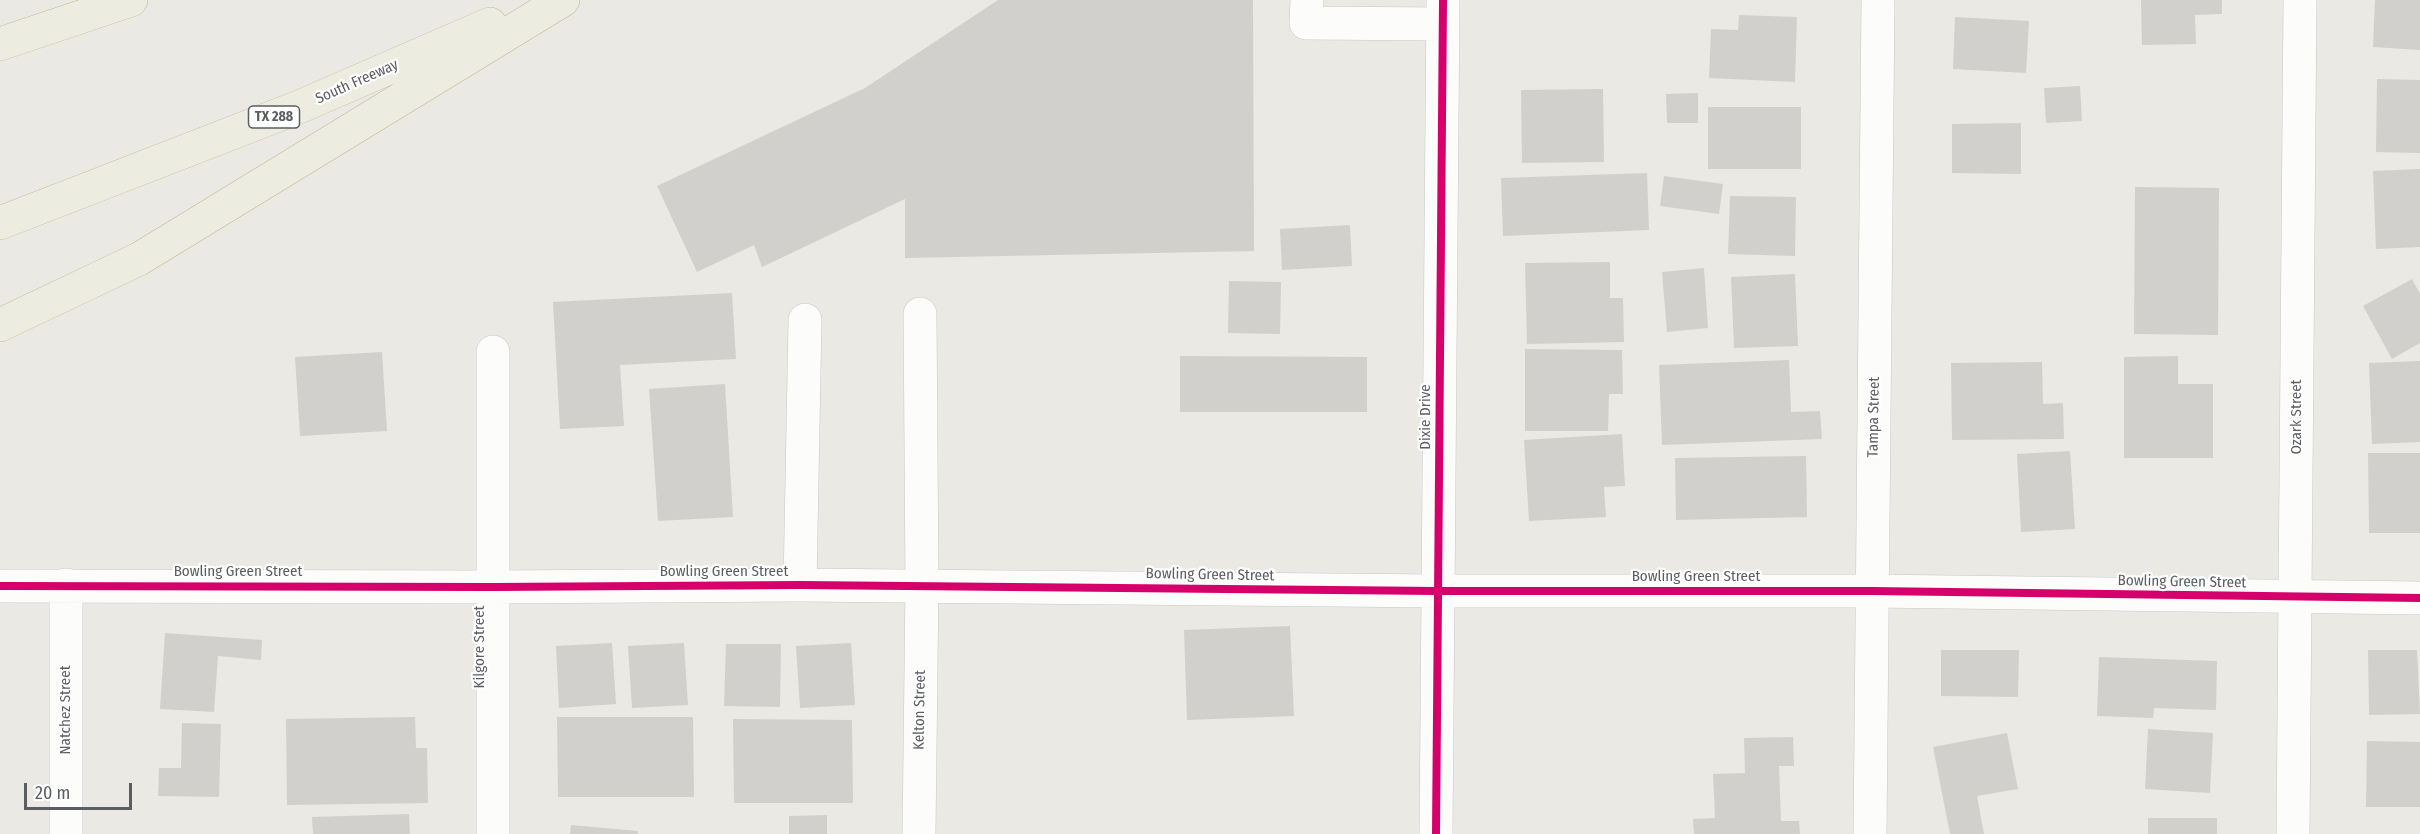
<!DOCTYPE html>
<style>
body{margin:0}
#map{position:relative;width:2420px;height:834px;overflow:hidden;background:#eae9e4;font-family:"Fira Sans Condensed",sans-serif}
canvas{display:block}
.scale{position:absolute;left:24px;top:783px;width:108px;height:27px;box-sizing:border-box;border:3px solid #5a5d62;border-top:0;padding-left:8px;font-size:18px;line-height:21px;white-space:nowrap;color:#5a5d62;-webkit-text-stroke:4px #fff;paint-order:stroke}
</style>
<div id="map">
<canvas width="2420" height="834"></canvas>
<div class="scale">20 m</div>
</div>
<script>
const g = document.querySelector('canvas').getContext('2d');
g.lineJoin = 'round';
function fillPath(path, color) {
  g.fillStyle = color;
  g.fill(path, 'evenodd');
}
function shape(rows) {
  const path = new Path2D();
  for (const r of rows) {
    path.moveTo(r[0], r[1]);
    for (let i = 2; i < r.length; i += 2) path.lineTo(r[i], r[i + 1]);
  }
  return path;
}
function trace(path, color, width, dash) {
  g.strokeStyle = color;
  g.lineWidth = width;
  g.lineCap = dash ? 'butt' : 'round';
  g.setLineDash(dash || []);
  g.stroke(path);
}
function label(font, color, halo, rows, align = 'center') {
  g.font = font + ' "Fira Sans Condensed",sans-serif';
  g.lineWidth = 4.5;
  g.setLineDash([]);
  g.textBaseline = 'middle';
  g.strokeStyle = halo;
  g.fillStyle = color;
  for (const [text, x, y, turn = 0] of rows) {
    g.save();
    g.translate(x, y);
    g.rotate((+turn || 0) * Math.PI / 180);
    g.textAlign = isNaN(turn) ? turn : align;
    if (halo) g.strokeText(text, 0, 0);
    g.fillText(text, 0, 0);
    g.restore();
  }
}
fillPath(shape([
 [998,0,1253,0,1254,251,905,258,905,199,762,267,754,245,697,272,657,186,865,88],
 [2141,0,2222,0,2222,14,2195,15,2196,44,2142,45],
 [2375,0,2420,0,2420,50,2373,47],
 [1739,15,1797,17,1795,82,1709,78,1711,29,1738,30],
 [1955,17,2029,21,2026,73,1953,69],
 [2377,79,2420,80,2420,153,2376,152],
 [2080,86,2082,121,2046,123,2044,88],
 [1603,89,1604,162,1522,163,1521,90],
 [1698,93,1698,123,1667,123,1666,94],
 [1708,107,1801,107,1801,169,1708,169],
 [2021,123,2021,174,1952,173,1952,124],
 [2420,169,2420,247,2376,249,2373,171],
 [1647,173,1649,230,1503,236,1501,178],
 [1664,176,1723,184,1719,214,1660,206],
 [2135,187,2219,188,2218,335,2134,334],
 [1730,196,1796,197,1795,256,1728,254],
 [1350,225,1352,266,1282,270,1280,229],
 [1610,262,1610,298,1623,298,1624,342,1527,344,1525,263],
 [1704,268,1708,328,1667,332,1662,272],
 [1795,274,1798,346,1734,348,1731,277],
 [2412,279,2420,294,2420,343,2392,359,2363,306],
 [1229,281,1281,282,1280,334,1228,333],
 [732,293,736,359,620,365,624,426,560,429,553,302],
 [1525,349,1622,350,1623,394,1609,394,1608,431,1525,431],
 [382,352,387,431,300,436,295,357],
 [1180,356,1367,357,1367,412,1180,412],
 [2178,356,2178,384,2213,384,2213,458,2124,458,2124,357],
 [1789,360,1791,412,1820,411,1822,439,1662,445,1659,365],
 [2420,361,2420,442,2372,444,2369,363],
 [2042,362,2043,404,2063,403,2064,439,1952,440,1951,363],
 [725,384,733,517,658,521,649,389],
 [1622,434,1625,486,1604,487,1606,517,1529,521,1524,440],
 [2070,451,2075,529,2021,532,2017,454],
 [2368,453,2420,453,2420,533,2369,533],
 [1806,456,1807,517,1676,520,1675,458],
 [1290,626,1294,716,1187,720,1184,630],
 [165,633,262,640,261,660,218,656,214,712,160,709],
 [612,643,616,704,559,708,556,646],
 [684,643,688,705,632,708,628,646],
 [851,643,855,705,800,708,796,646],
 [726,644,781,644,780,707,724,706],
 [1941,650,2019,650,2018,697,1941,696],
 [2368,650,2417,650,2420,714,2369,715],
 [2099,657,2217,661,2216,710,2154,708,2153,718,2097,716],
 [415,717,416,748,427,748,428,803,287,805,286,719],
 [557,717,693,717,694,797,558,797],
 [733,719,852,720,853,803,734,803],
 [182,723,221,724,219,797,158,796,159,768,181,768],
 [2148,729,2213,733,2210,793,2145,789],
 [2007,733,2018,789,1977,796,1984,834,1950,834,1933,747],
 [1793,737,1794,766,1779,766,1781,821,1799,821,1800,834,1694,834,1693,819,1715,818,1713,774,1745,773,1744,738],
 [2367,741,2420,742,2420,807,2366,807],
 [409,814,410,834,313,834,312,817],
 [827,815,827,834,789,834,789,816],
 [2148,818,2217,818,2217,834,2148,834],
 [571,825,638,831,638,834,570,834]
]), '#d1d0cd');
const minor = shape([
 [1307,0,1306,23,1443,24],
 [800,585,805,320],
 [0,586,493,587,800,585,1438,591,1872,591,2420,598],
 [66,834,66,585],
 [493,834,493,352],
 [919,834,922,585,920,314],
 [1436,834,1443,0],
 [1870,834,1878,0],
 [2293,834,2300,0]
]);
const highway = shape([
 [0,44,131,0],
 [0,223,299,107,490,24],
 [0,325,139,259,563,0]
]);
trace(minor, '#c7c7c7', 34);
trace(highway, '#c0b594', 34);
trace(minor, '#fcfcfb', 33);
trace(highway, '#edece1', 33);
trace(shape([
 [0,586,493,587,800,585,1438,591,1872,591,2420,598],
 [1436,834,1443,0]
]), '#d6006c', 8);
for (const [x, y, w] of [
 [274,117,51]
]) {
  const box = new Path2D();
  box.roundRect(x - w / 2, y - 11, w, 22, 4.5);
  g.fillStyle = '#fff';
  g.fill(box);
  trace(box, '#5a5d62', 1.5);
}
label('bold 14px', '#5a5d62', null, [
 ["TX 288",274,117]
]);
label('15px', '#5a5d62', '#fff', [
 ["South Freeway",357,82,-24],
 ["Dixie Drive",1426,417,-90],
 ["Tampa Street",1874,417,-89],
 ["Ozark Street",2297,417,-90],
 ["Bowling Green Street",238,572],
 ["Bowling Green Street",724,572],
 ["Bowling Green Street",1210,575,1],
 ["Bowling Green Street",1696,577],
 ["Bowling Green Street",2182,582,1],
 ["Kilgore Street",480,647,-90],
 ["Natchez Street",66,710,-90],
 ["Kelton Street",920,710,-89]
]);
</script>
